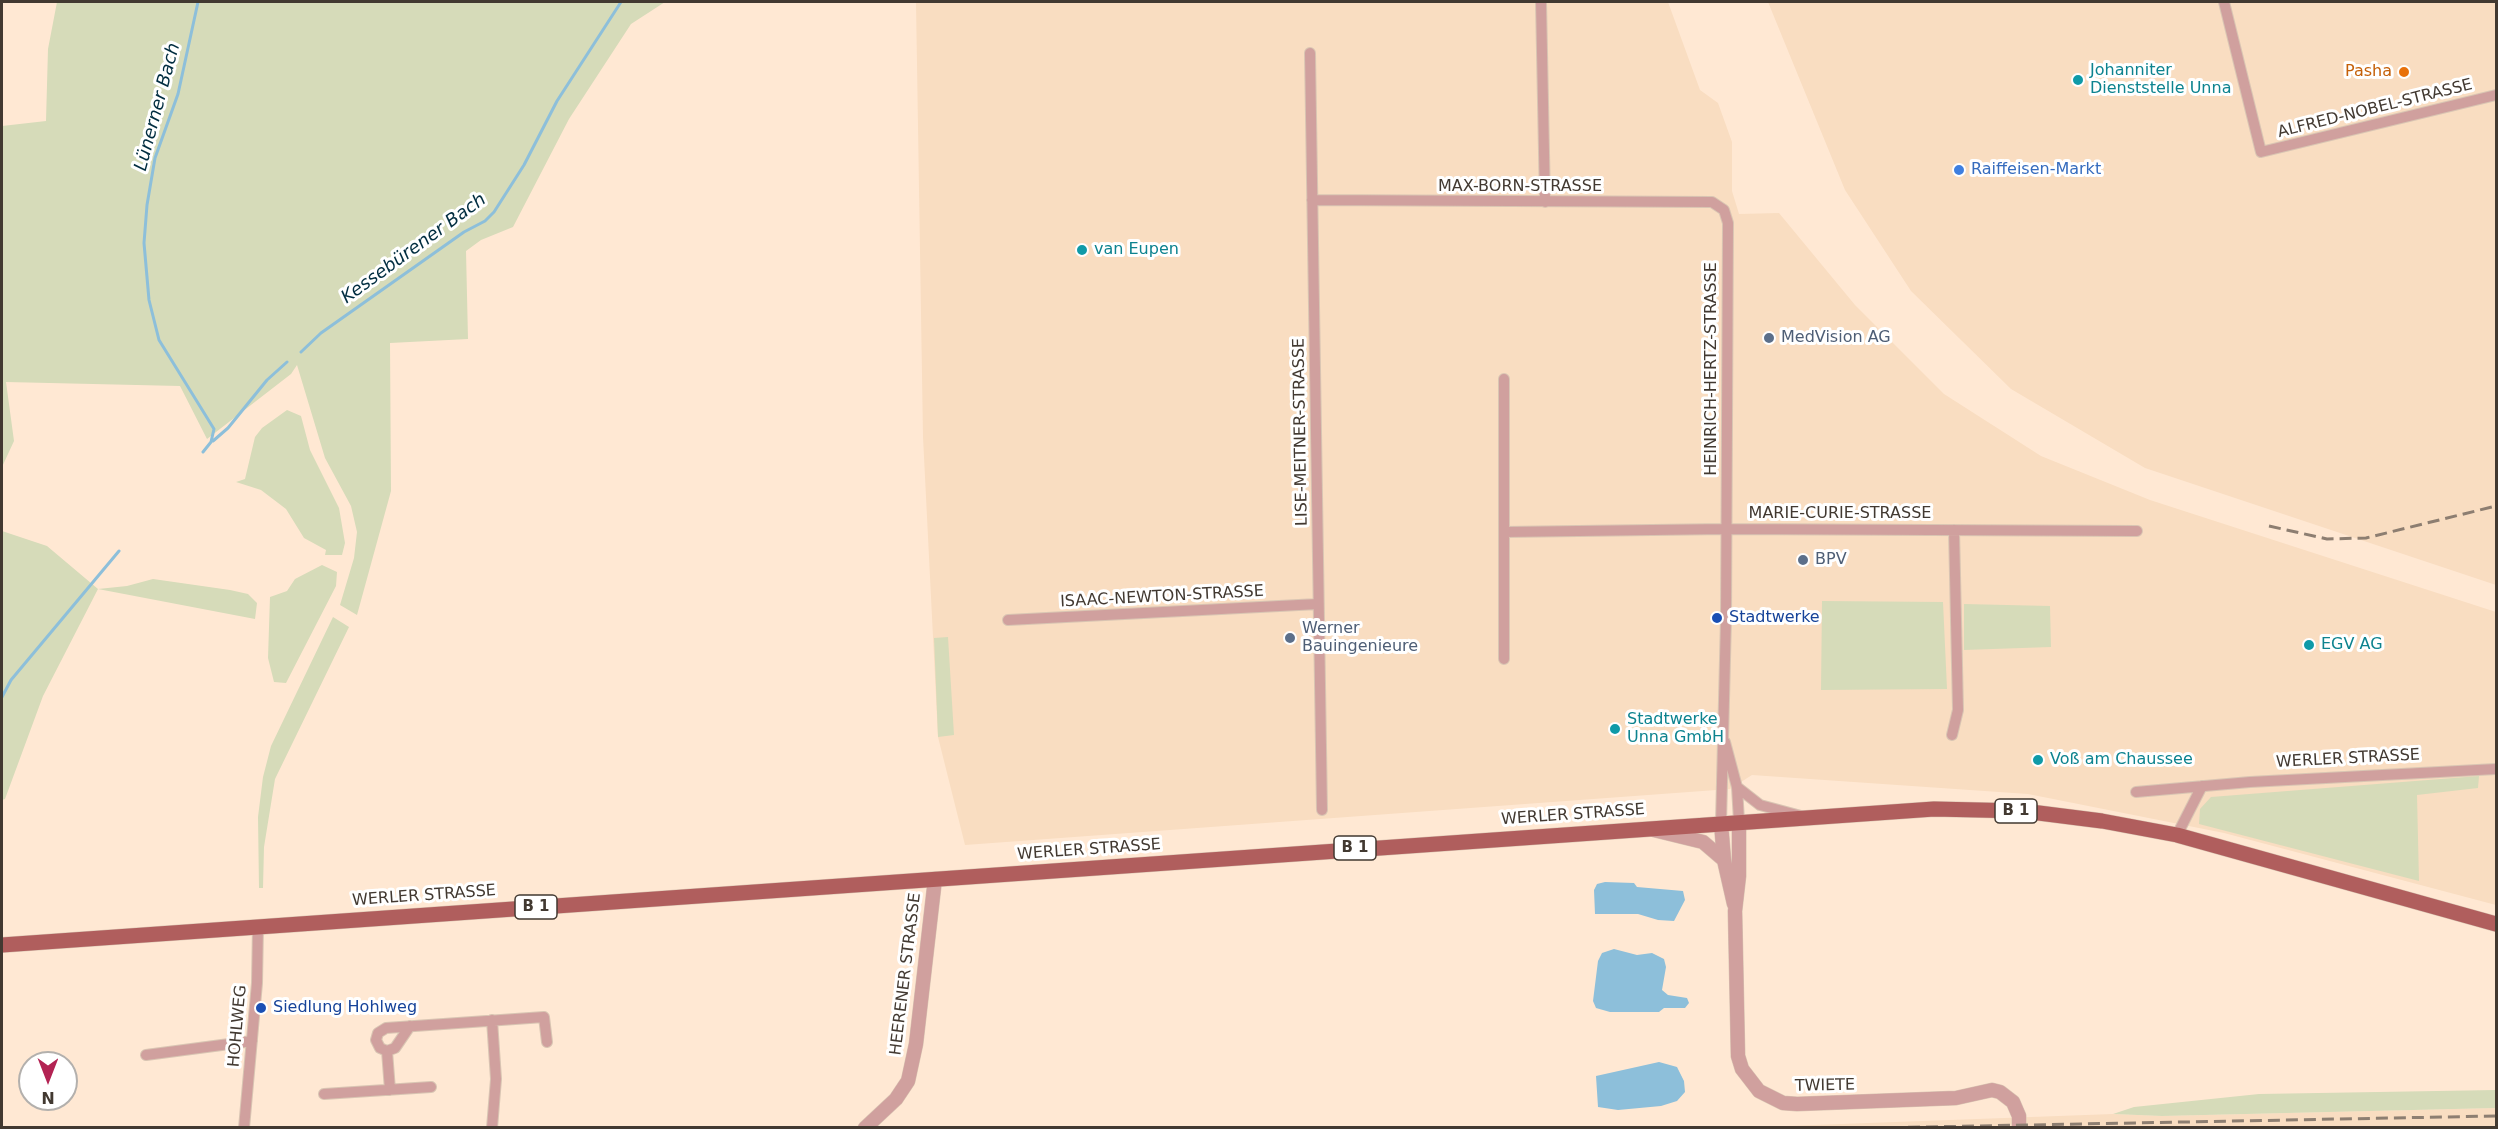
<!DOCTYPE html>
<meta charset="utf-8">
<style>
body{margin:0}
#map{position:relative;width:2498px;height:1129px;overflow:hidden;background:#ffe8d3;font-family:"DejaVu Sans",sans-serif}
canvas{display:block}
.frame{position:absolute;inset:0;border:3px solid #423931;pointer-events:none}
.north{position:absolute;left:18px;top:1051px;width:60px;height:60px;box-sizing:border-box;background:#fff;border:2px solid #b3b0ad;border-radius:50%;rotate:180deg;font-size:16px;font-weight:700;line-height:24px;text-align:center;color:#423931}
.north::after{content:'';display:block;margin:auto;width:21px;height:27px;background:#b32353;clip-path:polygon(50% 0,100% 100%,50% 72%,0 100%)}
</style>
<div id="map">
<canvas width="2498" height="1129"></canvas>
<div class="frame"></div>
<div class="north">N</div>
</div>
<script>
const g = document.querySelector('canvas').getContext('2d');
g.lineJoin = 'round';
function fillPath(path, color) {
  g.fillStyle = color;
  g.fill(path, 'evenodd');
}
function shape(rows) {
  const path = new Path2D();
  for (const r of rows) {
    path.moveTo(r[0], r[1]);
    for (let i = 2; i < r.length; i += 2) path.lineTo(r[i], r[i + 1]);
  }
  return path;
}
function trace(path, color, width, dash) {
  g.strokeStyle = color;
  g.lineWidth = width;
  g.lineCap = dash ? 'butt' : 'round';
  g.setLineDash(dash || []);
  g.stroke(path);
}
function label(font, color, halo, rows, align = 'center') {
  g.font = font + ' "DejaVu Sans",sans-serif';
  g.lineWidth = 6;
  g.setLineDash([]);
  g.textBaseline = 'middle';
  g.strokeStyle = halo;
  g.fillStyle = color;
  for (const [text, x, y, turn = 0] of rows) {
    g.save();
    g.translate(x, y);
    g.rotate((+turn || 0) * Math.PI / 180);
    g.textAlign = isNaN(turn) ? turn : align;
    if (halo) g.strokeText(text, 0, 0);
    g.fillText(text, 0, 0);
    g.restore();
  }
}
fillPath(shape([
 [916,2,1668,2,1700,90,1718,103,1732,142,1732,191,1739,214,1779,213,1855,305,1944,394,2041,456,2150,500,2496,612,2496,905,2224,833,2028,794,1752,775,1730,789,965,845,938,737,923,437],
 [1768,2,2496,2,2496,585,2145,468,2011,389,1911,291,1845,190],
 [2496,1108,2496,1128,1732,1128,2113,1114,2162,1116]
]), '#f9ddc1');
fillPath(shape([
 [57,2,665,2,631,24,569,119,513,227,481,240,466,251,468,339,390,343,391,491,357,615,340,605,354,558,357,532,351,506,325,458,297,365,291,374,207,439,180,386,6,382,14,441,2,467,2,126,46,121,48,49],
 [287,410,301,416,310,450,339,508,345,543,342,555,325,555,326,550,304,538,286,509,261,490,236,482,245,479,255,437,262,428],
 [2,531,47,546,98,589,127,586,153,579,230,590,248,594,257,603,255,619,98,589,43,696,5,799,2,800],
 [322,565,337,572,336,586,286,683,274,682,268,658,270,597,287,591,295,579],
 [1822,601,1943,602,1947,689,1821,690],
 [1964,604,2050,606,2051,647,1964,650],
 [333,617,349,627,275,779,264,847,263,888,259,888,258,817,263,777,271,746],
 [948,637,954,735,938,737,934,638],
 [2479,776,2478,788,2417,795,2419,881,2199,824,2200,809,2211,797],
 [2496,1090,2496,1108,2162,1116,2113,1114,2134,1107,2259,1094]
]), '#d6dbb9');
fillPath(shape([
 [1605,882,1634,883,1637,887,1683,891,1685,900,1674,921,1658,920,1638,914,1595,914,1594,890,1597,884],
 [1614,949,1637,955,1652,953,1664,959,1666,967,1662,990,1668,995,1687,998,1689,1003,1685,1008,1664,1008,1659,1012,1610,1012,1596,1008,1593,1001,1598,961,1602,953],
 [1659,1062,1677,1067,1684,1081,1685,1092,1677,1101,1661,1106,1618,1110,1598,1107,1596,1076]
]), '#8dbfda');
trace(shape([
 [198,2,178,94,155,158,147,205,144,243,149,300,159,340,214,429,211,442,203,452],
 [301,352,321,333,464,232,485,221,494,212,524,165,557,101,621,2],
 [213,441,228,428,267,380,287,362],
 [2,697,11,680,119,551]
]), '#8dbfda', 3);
const minor = shape([
 [1541,2,1545,202],
 [2224,2,2261,152,2496,95],
 [1310,53,1322,810],
 [1312,200,1712,202,1724,210,1728,223,1726,618,1721,823],
 [1504,379,1504,659],
 [1504,532,1726,529,2137,531],
 [1008,620,1318,604],
 [1952,735,1958,710,1954,530],
 [1725,742,1737,787,1739,821],
 [1737,787,1760,805,1801,816],
 [2136,792,2250,782,2496,769],
 [2177,835,2202,786],
 [492,1020,496,1079,492,1128],
 [387,1051,380,1048,376,1040,378,1033,386,1028,544,1017,547,1042],
 [387,1051,390,1090],
 [387,1051,395,1048,410,1026],
 [146,1055,252,1041],
 [324,1094,431,1087],
 [244,1128,257,983,258,926]
]);
const tertiary = shape([
 [1739,821,1739,876,1735,911,1738,1056,1742,1069,1759,1091,1783,1103,1797,1104,1956,1098,1992,1090,2000,1092,2013,1102,2019,1116,2019,1128],
 [1721,823,1724,860,1734,904],
 [1654,830,1703,842,1724,860],
 [865,1128,896,1099,908,1081,916,1044,935,879]
]);
const primary = shape([
 [2,945,1934,809,2023,811,2102,821,2177,835,2496,924]
]);
trace(minor, '#d9c5b3', 12);
trace(tertiary, '#d9c5b3', 15);
trace(primary, '#d9c5b3', 16);
trace(minor, '#d0a09e', 10);
trace(tertiary, '#d0a09e', 14);
trace(primary, '#b05e5d', 15);
trace(shape([
 [2269,526,2327,539,2366,538,2496,506],
 [1872,1128,2496,1116]
]), '#8d7e71', 3, [12, 6]);
for (const [x, y, r, color] of [
 [2404,72,6,"#e8710a"],
 [2078,80,6,"#0f9aa8"],
 [1959,170,6,"#3f7fe0"],
 [1082,250,6,"#0f9aa8"],
 [1769,338,6,"#5c6f8a"],
 [1803,560,6,"#5c6f8a"],
 [1717,618,6,"#1a4fb4"],
 [1290,638,6,"#5c6f8a"],
 [2309,645,6,"#0f9aa8"],
 [1615,729,6,"#0f9aa8"],
 [2038,760,6,"#0f9aa8"],
 [261,1008,6,"#1a4fb4"]
]) {
  const dot = new Path2D();
  dot.arc(x, y, r, 0, 2 * Math.PI);
  g.fillStyle = color;
  g.fill(dot);
  trace(dot, '#fff', 2);
}
for (const [x, y, w] of [
 [2016,811,42],
 [1355,848,42],
 [536,907,42]
]) {
  const box = new Path2D();
  box.roundRect(x - w / 2, y - 12, w, 24, 4.5);
  g.fillStyle = '#fff';
  g.fill(box);
  trace(box, '#423931', 1.5);
}
label('bold 15px', '#423931', null, [
 ["B 1",2016,811],
 ["B 1",1355,848],
 ["B 1",536,907]
]);
label('16px', '#0d838f', '#fff', [
 ["Johanniter",2090,71],
 ["Dienststelle Unna",2090,89],
 ["van Eupen",1094,250],
 ["EGV AG",2321,645],
 ["Stadtwerke",1627,720],
 ["Unna GmbH",1627,738],
 ["Voß am Chaussee",2050,760]
], 'left');
label('16px', '#c56008', '#fff', [
 ["Pasha",2392,72]
], 'right');
label('16px', '#423931', '#fff', [
 ["ALFRED-NOBEL-STRASSE",2375,109,-14],
 ["MAX-BORN-STRASSE",1520,187],
 ["HEINRICH-HERTZ-STRASSE",1712,369,-90],
 ["LISE-MEITNER-STRASSE",1301,432,-91],
 ["MARIE-CURIE-STRASSE",1840,514],
 ["ISAAC-NEWTON-STRASSE",1162,597,-3],
 ["WERLER STRASSE",2348,759,-3],
 ["WERLER STRASSE",1573,815,-4],
 ["WERLER STRASSE",1089,850,-4],
 ["WERLER STRASSE",424,896,-4],
 ["HEERENER STRASSE",906,974,-83],
 ["HOHLWEG",238,1026,-85],
 ["TWIETE",1825,1086,-1]
]);
label('16px', '#366cbe', '#fff', [
 ["Raiffeisen-Markt",1971,170]
], 'left');
label('16px', '#4e5e75', '#fff', [
 ["MedVision AG",1781,338],
 ["BPV",1815,560],
 ["Werner",1302,629],
 ["Bauingenieure",1302,647]
], 'left');
label('16px', '#164399', '#fff', [
 ["Stadtwerke",1729,618],
 ["Siedlung Hohlweg",273,1008]
], 'left');
label('italic 18px', '#012d40', '#fff', [
 ["Lünerner Bach",158,107,-75],
 ["Kessebürener Bach",414,249,-36]
]);
</script>
